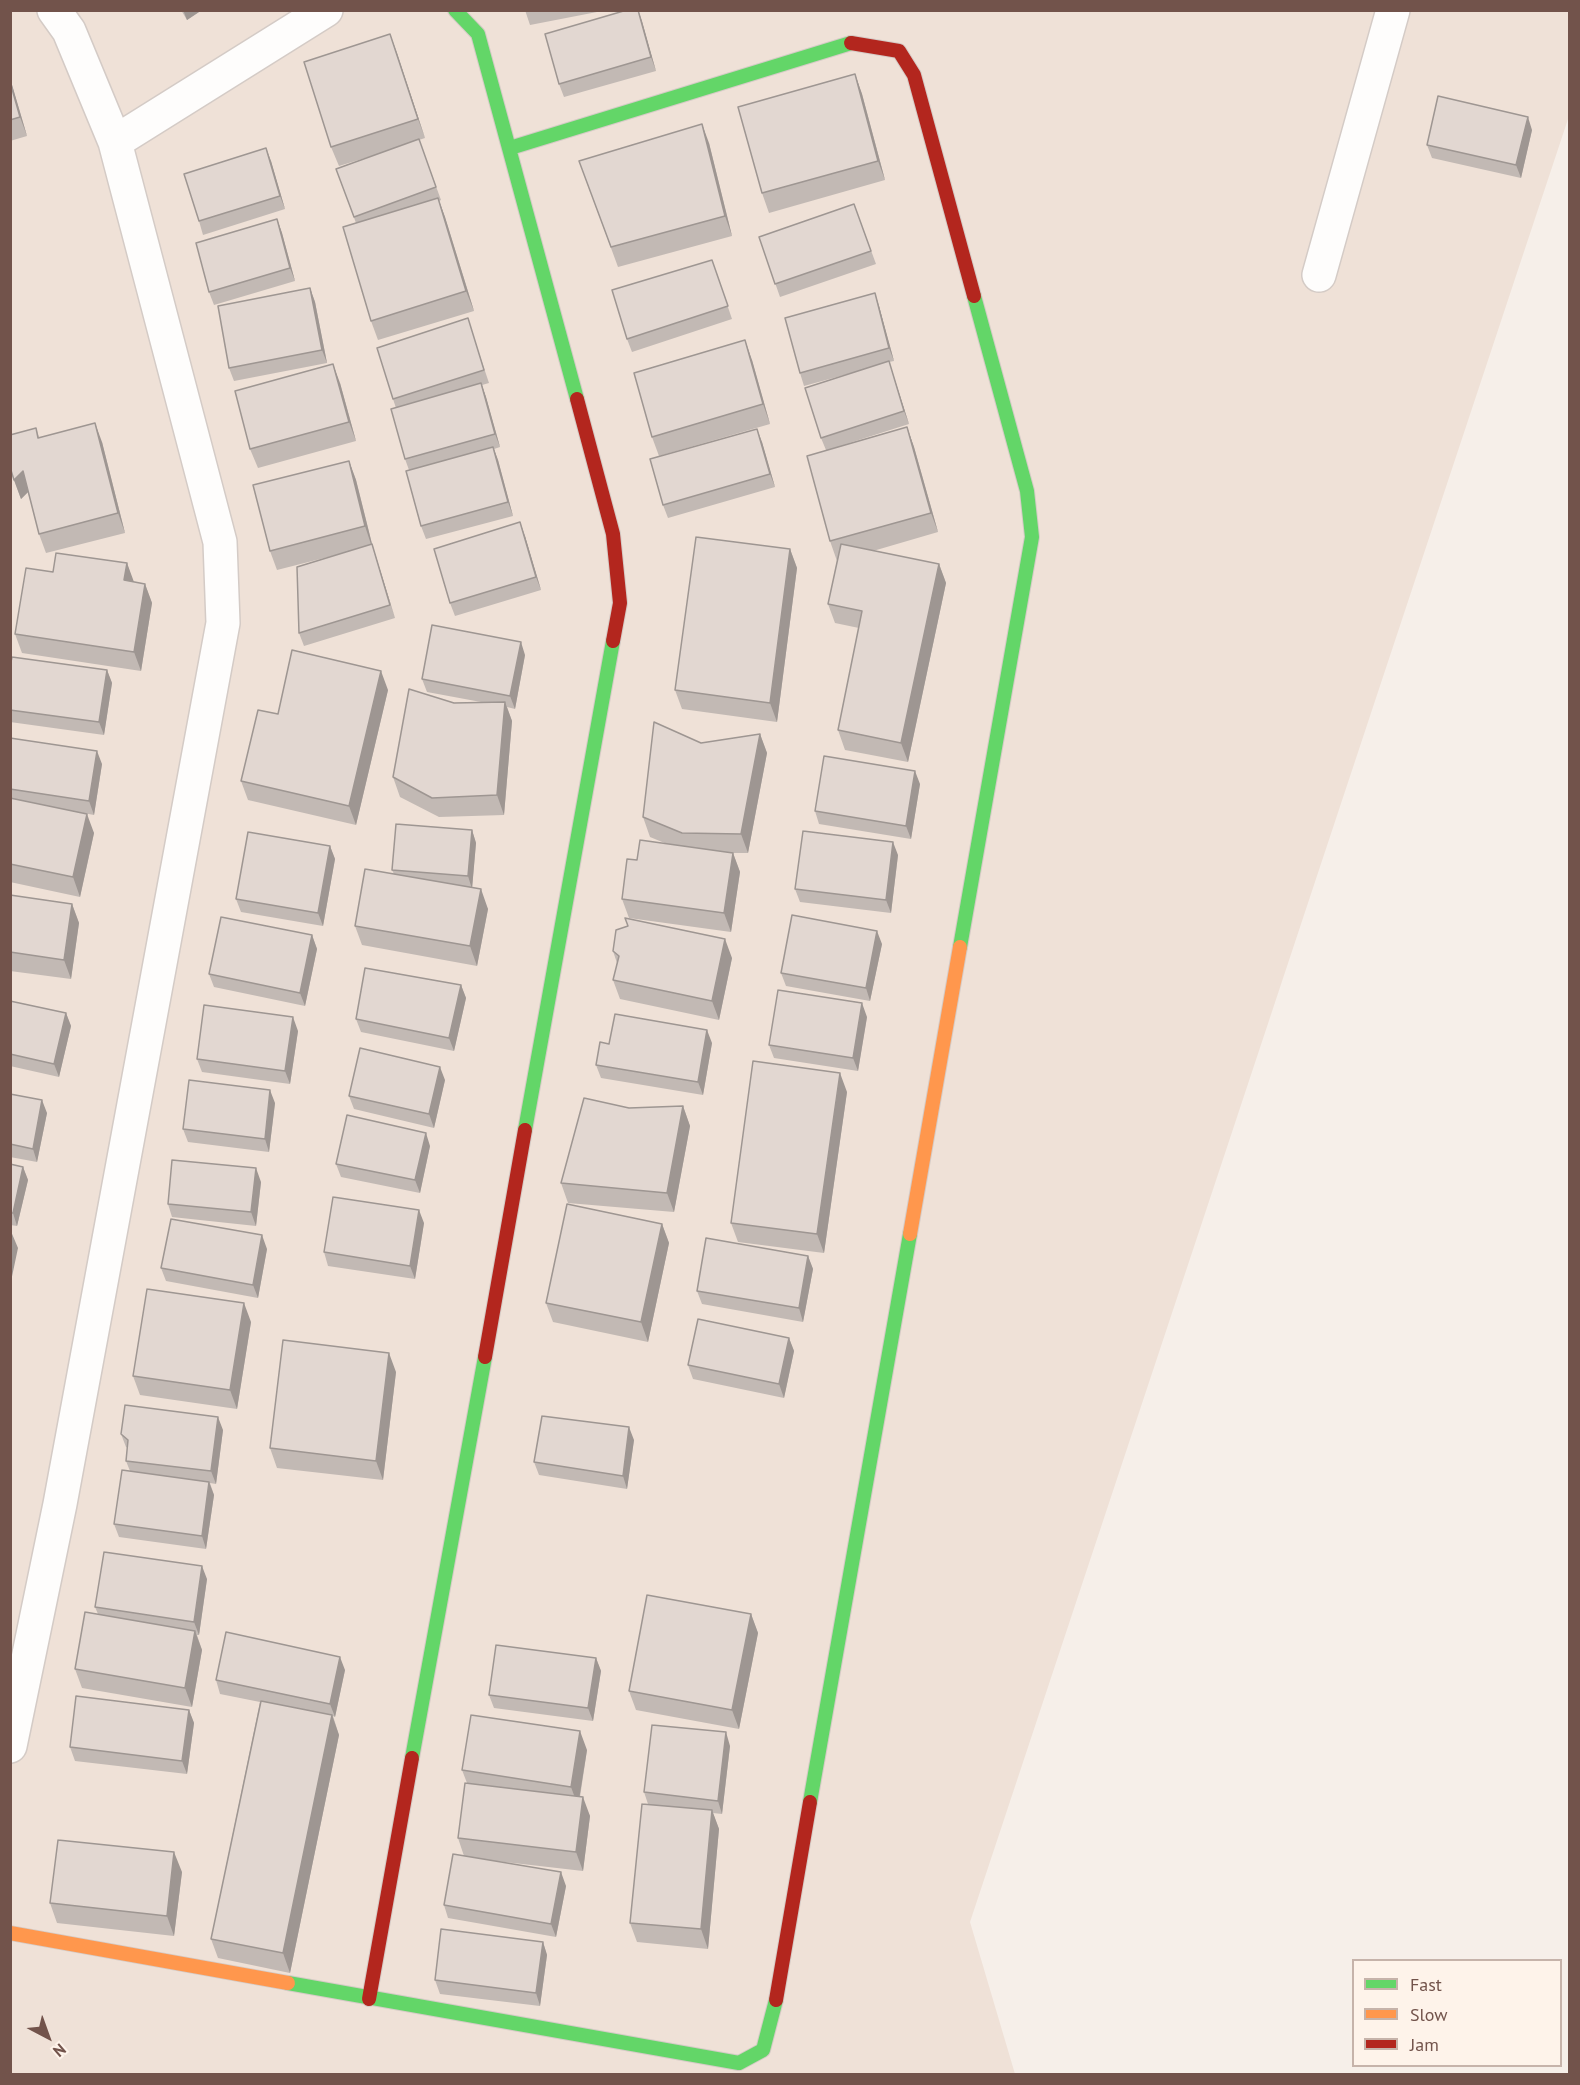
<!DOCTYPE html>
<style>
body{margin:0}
#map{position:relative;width:1580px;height:2085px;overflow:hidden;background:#f6efe9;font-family:"PT Sans",sans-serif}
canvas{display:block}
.frame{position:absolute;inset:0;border:12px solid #72534b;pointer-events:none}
.legend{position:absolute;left:1352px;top:1959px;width:210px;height:108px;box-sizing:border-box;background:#fef3ea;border:2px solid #c6b3aa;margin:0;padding:8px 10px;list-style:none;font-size:18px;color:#72534b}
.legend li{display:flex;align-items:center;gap:12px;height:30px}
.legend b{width:30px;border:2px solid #c6b3aa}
.north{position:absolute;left:18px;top:2007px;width:60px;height:60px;-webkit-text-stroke:4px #fef3ea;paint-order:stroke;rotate:139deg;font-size:16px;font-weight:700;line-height:24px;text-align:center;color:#72534b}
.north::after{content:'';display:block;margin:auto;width:21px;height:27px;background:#72534b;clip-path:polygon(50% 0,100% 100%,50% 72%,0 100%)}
</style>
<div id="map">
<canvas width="1580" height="2085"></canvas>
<div class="frame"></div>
<ul class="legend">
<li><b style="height:8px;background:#63d668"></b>Fast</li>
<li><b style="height:8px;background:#ff974d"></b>Slow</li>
<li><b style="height:8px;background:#b3261e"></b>Jam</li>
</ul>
<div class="north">N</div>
</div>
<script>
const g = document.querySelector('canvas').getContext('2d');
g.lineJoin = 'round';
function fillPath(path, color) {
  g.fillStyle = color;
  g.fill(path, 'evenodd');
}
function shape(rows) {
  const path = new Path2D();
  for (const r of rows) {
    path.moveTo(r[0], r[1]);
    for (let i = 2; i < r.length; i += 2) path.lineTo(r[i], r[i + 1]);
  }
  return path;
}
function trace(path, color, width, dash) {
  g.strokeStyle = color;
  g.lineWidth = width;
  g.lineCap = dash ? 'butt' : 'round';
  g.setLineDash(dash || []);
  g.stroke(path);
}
fillPath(shape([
 [11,11,1569,11,1569,116,970,1922,1015,2074,11,2074]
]), '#efe1d7');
const street = shape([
 [115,142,326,10],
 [1319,275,1393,10],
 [10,1746,60,1504,223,623,220,542,115,142,69,31,54,10]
]);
const fast = shape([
 [455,10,478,34,577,399],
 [510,148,851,43],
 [960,947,1032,537,1027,491,974,296],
 [525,1130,613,641],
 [412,1758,485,1357],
 [810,1802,910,1234],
 [288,1983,739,2063,763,2050,776,2000]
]);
const slow = shape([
 [910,1234,960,947],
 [10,1933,288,1983]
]);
const jam = shape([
 [851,43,899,51,914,75,974,296],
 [577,399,613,534,620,603,613,641],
 [485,1357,525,1130],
 [369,1999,412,1758],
 [776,2000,810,1802]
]);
trace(street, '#d4cbc6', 36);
trace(fast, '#d5cbc6', 16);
trace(slow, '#d5cbc6', 16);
trace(jam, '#d5cbc6', 16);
trace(street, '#fefdfc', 33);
trace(fast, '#63d668', 14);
trace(slow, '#ff974d', 14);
trace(jam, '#b3261e', 14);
fillPath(shape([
 [181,10,202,10,187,20],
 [525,10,597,10,597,12,530,25],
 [638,10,656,71,564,97,559,84],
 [390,34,425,138,419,140,441,200,439,201,445,217,474,311,378,340,371,321,356,223,336,169,378,154,339,166,331,147],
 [855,74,862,94,885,180,769,213,762,193],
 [10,78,27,136,10,141],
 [1532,130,1521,178,1432,158,1427,145],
 [709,143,732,236,618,267,579,161],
 [271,161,285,209,203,235,199,221],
 [854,204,876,264,780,297,759,237],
 [277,219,282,233,295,281,214,305,209,292],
 [712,260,732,319,632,352,627,339],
 [310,288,315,302,327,363,234,381,229,368],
 [879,306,894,361,889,362,909,424,843,445,907,427,914,447,938,532,873,551,939,564,946,583,908,762,845,750,838,730,859,628,835,623,828,604,837,561,830,541,826,450,821,438,855,372,804,386,800,373],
 [472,332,489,383,482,385,486,397,500,447,494,449,498,460,513,516,426,539,421,526,409,470,405,459,396,408,393,399],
 [752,360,770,424,659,456,652,437],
 [340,383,356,441,258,468,250,449],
 [36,428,39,437,102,442,125,533,46,553,39,534,28,492,21,499,14,480],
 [762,442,775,487,668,518,663,505],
 [349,461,356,480,372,544,395,618,304,646,299,633,336,555,277,570,270,551],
 [525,536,541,590,455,616,450,603],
 [790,549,797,568,777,722,682,709,675,690],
 [127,563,133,582,145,584,152,603,141,671,22,653,15,634,53,572],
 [525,655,515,709,507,707,512,721,504,815,439,817,400,797,393,777,454,703,481,702,427,692,422,679],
 [10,666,107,670,112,683,104,735,10,722],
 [388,690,356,825,248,800,241,781,278,714],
 [760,734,767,753,748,853,733,853,740,872,731,932,629,918,622,899,637,860,667,844,650,837,643,817,701,743],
 [10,738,102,764,94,815,78,812,94,833,80,897,10,882],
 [920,784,911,839,819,824,815,811],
 [472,830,476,843,472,888,488,909,477,966,362,945,355,926,394,874,392,870],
 [330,846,335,859,323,926,241,912,236,899],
 [898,855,891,913,800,902,795,889],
 [10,895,72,904,79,923,71,979,10,971],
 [312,935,317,949,305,1006,214,987,209,974],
 [882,944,870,1001,786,986,781,973],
 [613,951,732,958,719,1020,620,999,613,980,617,963],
 [461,985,466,998,454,1051,361,1032,356,1019],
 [10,1001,66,1013,71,1026,59,1077,10,1066],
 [867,1017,858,1071,774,1058,769,1045],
 [298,1031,290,1084,202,1072,197,1059],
 [712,1043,703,1095,601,1078,596,1065,609,1044],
 [445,1080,434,1128,354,1109,349,1096],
 [847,1092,824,1253,738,1242,731,1223],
 [10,1094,47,1113,37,1162,10,1157],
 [275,1103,269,1152,188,1142,183,1129],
 [683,1106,690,1126,674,1212,568,1203,561,1183,629,1108],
 [430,1146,420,1193,341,1177,336,1164],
 [10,1164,23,1167,28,1180,17,1226,10,1225],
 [261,1182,256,1226,172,1217,168,1204],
 [424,1223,415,1279,328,1266,324,1252],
 [662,1224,669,1243,648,1342,553,1322,546,1303],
 [267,1249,258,1298,166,1281,161,1268],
 [808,1256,813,1269,803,1322,702,1304,697,1291],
 [251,1322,237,1409,140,1395,133,1376],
 [789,1338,794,1351,784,1398,693,1379,688,1365],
 [396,1372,383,1480,277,1468,270,1448],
 [223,1430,216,1484,210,1483,214,1495,206,1549,119,1537,114,1524,130,1471,126,1461,128,1448,126,1447,121,1434],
 [634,1440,627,1489,539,1475,534,1462],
 [207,1579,199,1635,197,1635,202,1650,192,1707,82,1688,75,1669,98,1614,95,1607],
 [751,1614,758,1633,739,1729,636,1710,629,1691],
 [596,1658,601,1671,593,1721,494,1708,489,1695],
 [345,1670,335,1717,333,1716,339,1735,290,1973,218,1958,211,1939,260,1702,220,1694,216,1680],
 [189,1710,194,1723,187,1774,75,1761,70,1747],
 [730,1746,722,1814,713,1813,719,1829,708,1949,637,1942,630,1923,648,1804,644,1792],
 [587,1750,580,1797,590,1816,583,1871,496,1861,566,1886,556,1937,448,1918,444,1905,464,1856,458,1838,467,1783,462,1770],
 [182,1872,174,1936,57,1923,50,1903],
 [543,1942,547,1955,540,2006,440,1994,435,1980]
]), '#c2b9b4');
fillPath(shape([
 [183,10,202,10,187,20],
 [638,10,642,21,656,71,651,57],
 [390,34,397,53,425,138,418,119],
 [855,74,862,94,885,180,878,161],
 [10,78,27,136,20,117,10,82],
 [1528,117,1532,130,1521,178,1516,165],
 [702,124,709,143,732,236,725,216],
 [266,148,271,161,285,209,280,196],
 [438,198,445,217,474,311,466,291],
 [277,219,282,233,295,281,290,268],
 [310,288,315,302,327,363,322,350],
 [875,293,879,306,894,361,889,348],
 [745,340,752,360,770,424,763,404],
 [889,361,893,374,909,424,904,411],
 [333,364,340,383,356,441,349,422],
 [481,383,486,397,500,447,495,434],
 [95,423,102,442,125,533,118,513],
 [907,427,914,447,938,532,931,513],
 [757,429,762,442,775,487,770,474],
 [493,447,498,460,513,516,508,502],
 [349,461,356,480,372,544,395,618,365,526],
 [23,471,30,490,21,499,14,480],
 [520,522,525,536,541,590,536,577],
 [790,549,797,568,777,722,770,703],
 [127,563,134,582,124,580],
 [939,564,946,583,908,762,901,743],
 [145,584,152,603,141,671,134,652],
 [521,642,525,655,515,709,510,696],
 [107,670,112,683,104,735,99,722],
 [381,671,388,690,356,825,349,806],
 [505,702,512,721,504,815,497,795],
 [760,734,767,753,748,853,741,834],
 [97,751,102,764,94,815,89,801],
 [915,771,920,784,911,839,906,826],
 [87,814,94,833,80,897,73,877],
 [472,830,476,843,472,889,468,876],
 [893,842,898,855,891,913,886,900],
 [330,846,335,859,323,926,318,913],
 [733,853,740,872,731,932,724,913],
 [481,889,488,909,477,966,470,946],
 [72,904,79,923,71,979,64,960],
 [877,931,882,944,870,1001,866,988],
 [312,935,317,949,305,1006,300,993],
 [725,939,732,958,719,1020,712,1001],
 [461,985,466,998,454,1051,449,1038],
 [862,1003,867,1017,858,1071,853,1058],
 [66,1013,71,1026,59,1077,54,1064],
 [293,1017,298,1031,290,1084,285,1071],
 [707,1030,712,1043,703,1095,698,1082],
 [440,1067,445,1080,434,1128,429,1114],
 [840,1073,847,1092,824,1253,817,1234],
 [270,1090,275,1103,269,1152,265,1139],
 [42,1100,47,1113,37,1162,33,1149],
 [683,1106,690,1126,674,1212,667,1193],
 [426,1133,430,1146,420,1193,415,1180],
 [23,1167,28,1180,17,1226,13,1213],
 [256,1168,261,1182,256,1226,251,1212],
 [419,1210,424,1223,415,1279,410,1266],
 [662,1224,669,1243,648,1342,641,1322],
 [10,1229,18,1248,10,1286],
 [262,1235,267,1249,258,1298,253,1285],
 [808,1256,813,1269,803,1322,799,1308],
 [244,1303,251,1322,237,1409,230,1390],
 [789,1338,794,1351,784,1398,779,1384],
 [389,1353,396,1372,383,1480,376,1461],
 [218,1417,223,1430,216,1484,211,1471],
 [629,1427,634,1440,627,1489,623,1476],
 [209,1482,214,1495,206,1549,202,1536],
 [202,1566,207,1579,199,1635,194,1622],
 [751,1614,758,1633,739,1729,732,1710],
 [195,1631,202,1650,192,1707,185,1688],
 [340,1657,345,1670,335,1717,330,1704],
 [596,1658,601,1671,593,1721,588,1708],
 [189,1710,194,1723,187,1774,182,1761],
 [332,1715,339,1735,290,1973,283,1953],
 [580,1731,587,1750,578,1806,571,1787],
 [726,1732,730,1746,722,1814,718,1801],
 [583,1797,590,1816,583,1871,576,1852],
 [712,1810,719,1829,708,1949,701,1929],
 [174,1852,182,1872,174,1936,167,1916],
 [561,1872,566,1886,556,1937,551,1924],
 [543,1942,547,1955,540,2006,536,1993]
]), '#9e9692');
const building = shape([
 [627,10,638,10,651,57,559,84,545,34,627,10],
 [390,34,418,119,331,147,304,62,390,34],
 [855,74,878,161,762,193,738,107,855,74],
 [10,82,20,117,10,120,10,82],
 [1438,96,1528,117,1516,165,1427,145,1438,96],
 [702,124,725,216,611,247,579,161,702,124],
 [419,139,436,187,354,217,336,169,419,139],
 [266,148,280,196,199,221,184,174,266,148],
 [438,198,466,291,371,321,343,227,438,198],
 [854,204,871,251,775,284,759,237,854,204],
 [277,219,290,268,209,292,196,243,277,219],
 [712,260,728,306,627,339,612,290,712,260],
 [310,288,322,350,229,368,218,306,310,288],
 [875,293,889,348,800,373,785,318,875,293],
 [468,318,484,370,393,399,377,348,468,318],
 [745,340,763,404,652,437,634,373,745,340],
 [889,361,904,411,821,438,805,388,889,361],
 [333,364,349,422,250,449,235,391,333,364],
 [481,383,495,434,405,459,391,409,481,383],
 [95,423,118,513,39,534,23,471,14,480,10,467,10,435,36,428,38,438,95,423],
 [907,427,931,513,830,541,807,456,907,427],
 [757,429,770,474,663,505,650,459,757,429],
 [493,447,508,502,421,526,406,471,493,447],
 [349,461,365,526,270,551,253,485,349,461],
 [520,522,536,577,450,603,434,549,520,522],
 [696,537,790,549,770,703,675,690,696,537],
 [372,544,390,605,299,633,297,567,372,544],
 [841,544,939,564,901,743,838,730,862,611,828,604,841,544],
 [56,553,127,563,124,580,145,584,134,652,15,634,26,568,53,572,56,553],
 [432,625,521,642,510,696,422,679,432,625],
 [292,650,381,671,349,806,241,781,258,710,278,714,292,650],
 [12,657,107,670,99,722,10,710,10,666,12,657],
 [409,689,454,703,505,702,497,795,432,798,393,777,409,689],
 [654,722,701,743,760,734,741,834,682,833,643,817,654,722],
 [10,738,97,751,89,801,10,789,10,738],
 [824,756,915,771,906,826,815,811,824,756],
 [10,798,87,814,73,877,10,864,10,798],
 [396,824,472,830,468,876,392,870,396,824],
 [803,831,893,842,886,900,795,889,803,831],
 [248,832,330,846,318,913,236,899,248,832],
 [640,840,733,853,724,913,622,899,627,859,637,860,640,840],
 [365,869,481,889,470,946,355,926,365,869],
 [10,895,72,904,64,960,10,952,10,895],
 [792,915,877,931,866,988,781,973,792,915],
 [221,917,312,935,300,993,209,974,221,917],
 [625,918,725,939,712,1001,613,980,619,956,613,951,616,930,628,926,625,918],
 [365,968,461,985,449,1038,356,1019,365,968],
 [778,990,862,1003,853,1058,769,1045,778,990],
 [10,1001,66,1013,54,1064,10,1054,10,1001],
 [204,1005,293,1017,285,1071,197,1059,204,1005],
 [615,1014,707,1030,698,1082,596,1065,600,1042,609,1044,615,1014],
 [360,1048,440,1067,429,1114,349,1096,360,1048],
 [753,1061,840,1073,817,1234,731,1223,753,1061],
 [189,1080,270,1090,265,1139,183,1129,189,1080],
 [10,1094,42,1100,33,1149,10,1144,10,1094],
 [584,1098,629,1108,683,1106,667,1193,561,1183,584,1098],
 [347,1115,426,1133,415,1180,336,1164,347,1115],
 [172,1160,256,1168,251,1212,168,1204,172,1160],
 [10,1164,23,1167,13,1213,10,1213,10,1164],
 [333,1197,419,1210,410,1266,324,1252,333,1197],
 [567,1204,662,1224,641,1322,546,1303,567,1204],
 [171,1219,262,1235,253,1285,161,1268,171,1219],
 [706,1238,808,1256,799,1308,697,1291,706,1238],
 [147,1289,244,1303,230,1390,133,1376,147,1289],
 [698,1319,789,1338,779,1384,688,1365,698,1319],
 [283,1340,389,1353,376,1461,270,1448,283,1340],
 [125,1405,218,1417,211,1471,126,1461,128,1440,121,1434,125,1405],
 [542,1416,629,1427,623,1476,534,1462,542,1416],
 [122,1470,209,1482,202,1536,114,1524,122,1470],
 [104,1552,202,1566,194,1622,95,1607,104,1552],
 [647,1595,751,1614,732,1710,629,1691,647,1595],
 [85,1612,195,1631,185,1688,75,1669,85,1612],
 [226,1632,340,1657,330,1704,216,1680,226,1632],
 [496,1645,596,1658,588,1708,489,1695,496,1645],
 [76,1696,189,1710,182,1761,70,1747,76,1696],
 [261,1701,332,1715,283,1953,211,1939,261,1701],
 [471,1715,580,1731,571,1787,462,1770,471,1715],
 [652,1725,726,1732,718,1801,644,1792,652,1725],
 [465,1783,583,1797,576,1852,458,1838,465,1783],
 [642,1804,712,1810,701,1929,630,1923,642,1804],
 [58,1840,174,1852,167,1916,50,1903,58,1840],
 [453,1854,561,1872,551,1924,444,1905,453,1854],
 [441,1929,543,1942,536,1993,435,1980,441,1929]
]);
fillPath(building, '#e2d7d1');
trace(building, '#9e9692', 1.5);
</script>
